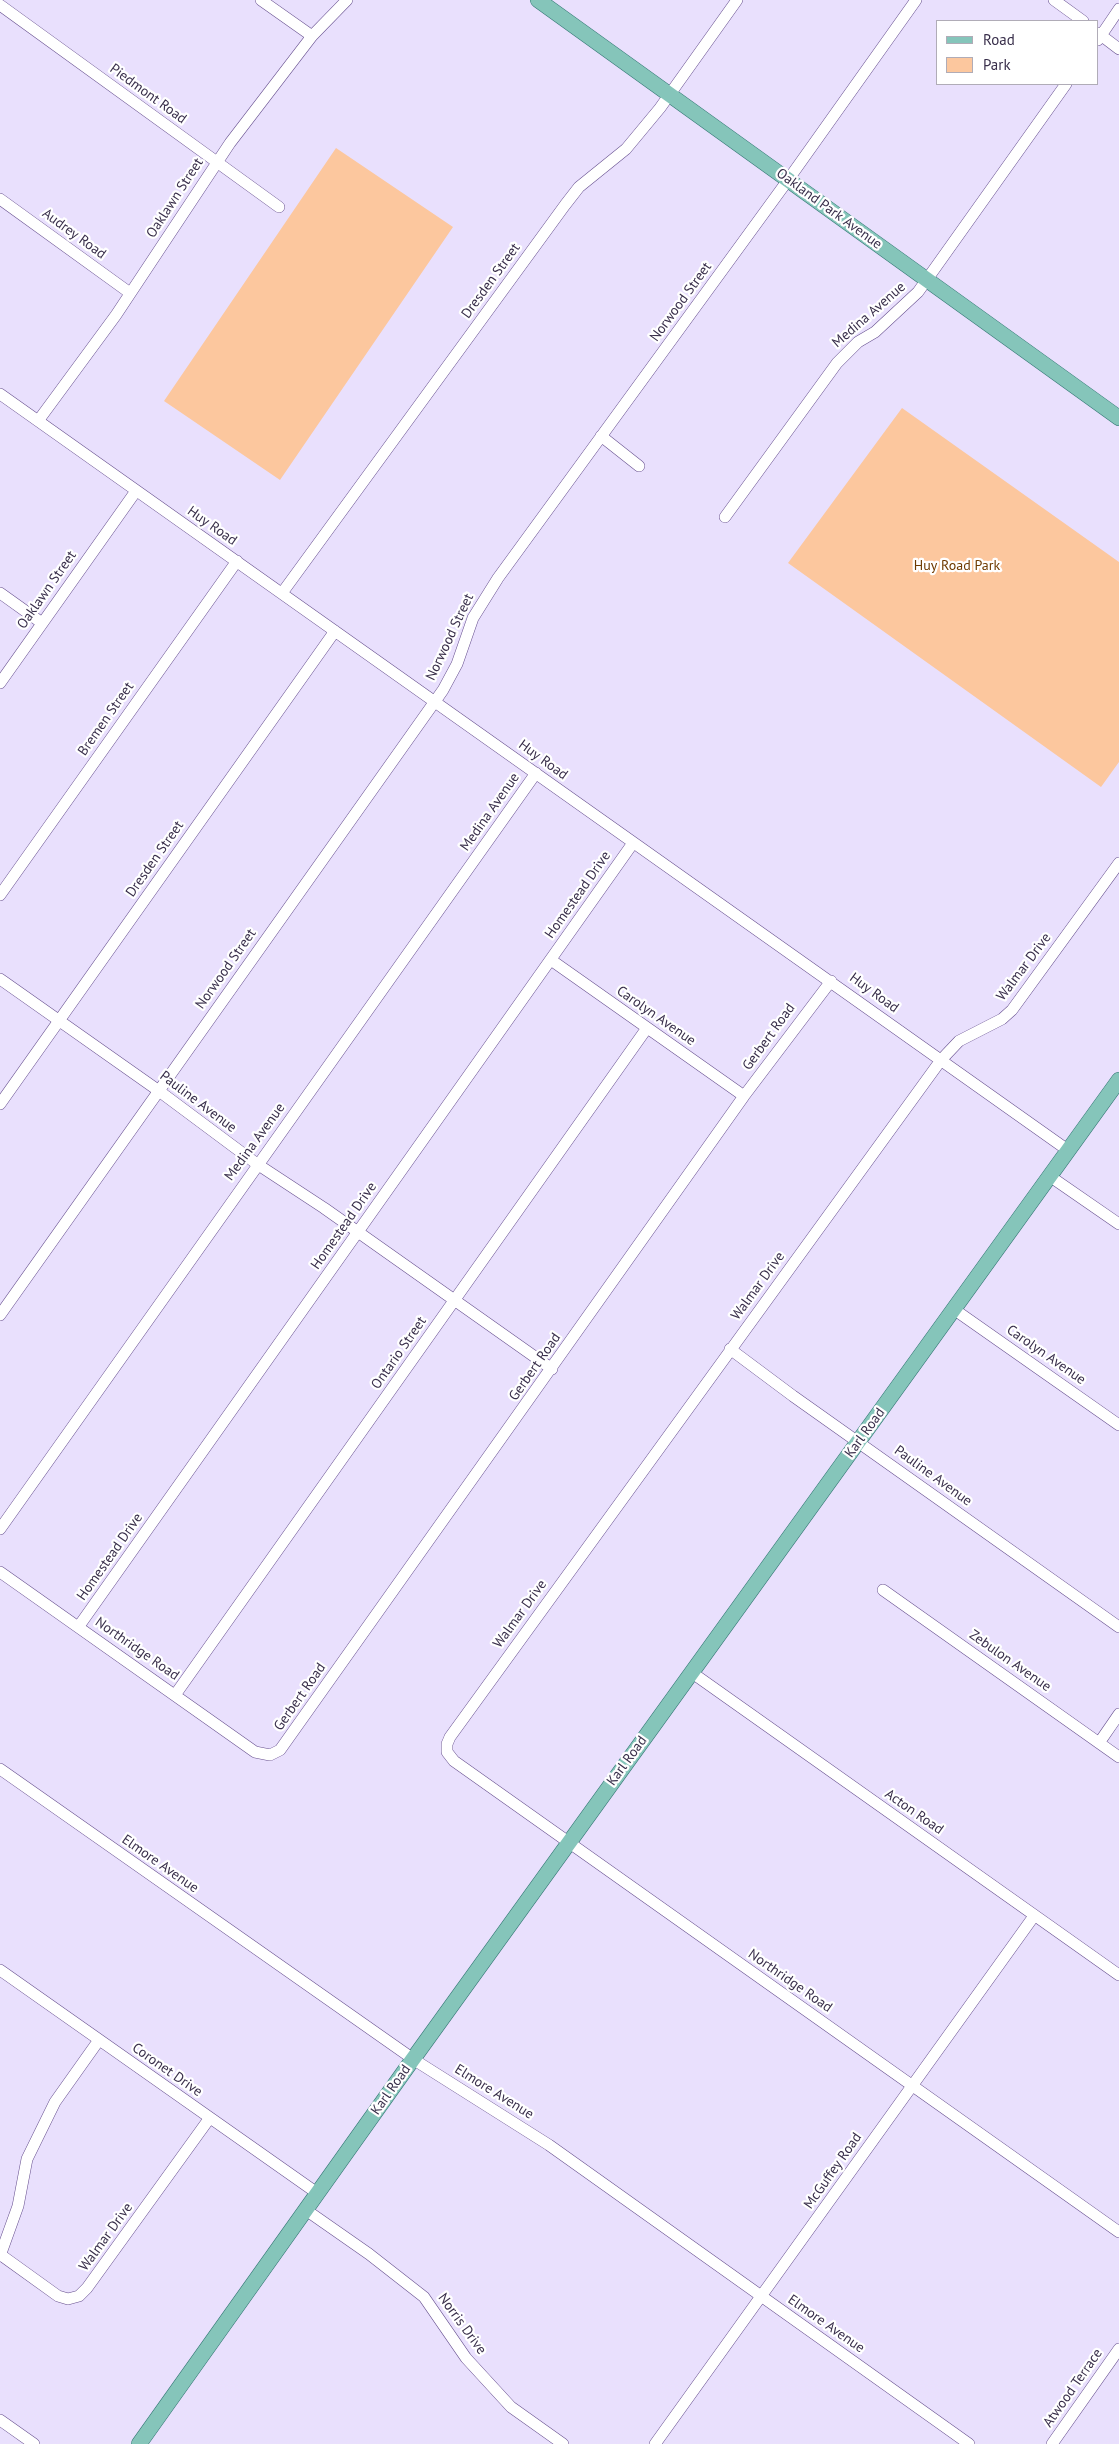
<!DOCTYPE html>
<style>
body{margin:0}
#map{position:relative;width:1119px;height:2444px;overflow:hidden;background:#e9e0fd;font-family:"PT Sans",sans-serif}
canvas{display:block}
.legend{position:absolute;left:936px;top:20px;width:162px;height:65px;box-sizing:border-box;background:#fff;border:1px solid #b0acb7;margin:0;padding:6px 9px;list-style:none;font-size:15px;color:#392f4b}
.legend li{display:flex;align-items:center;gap:10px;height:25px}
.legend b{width:25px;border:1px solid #b0acb7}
</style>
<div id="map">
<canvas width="1119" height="2444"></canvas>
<ul class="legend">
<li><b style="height:6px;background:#85c5ba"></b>Road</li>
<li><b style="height:14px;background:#fcc79e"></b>Park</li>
</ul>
</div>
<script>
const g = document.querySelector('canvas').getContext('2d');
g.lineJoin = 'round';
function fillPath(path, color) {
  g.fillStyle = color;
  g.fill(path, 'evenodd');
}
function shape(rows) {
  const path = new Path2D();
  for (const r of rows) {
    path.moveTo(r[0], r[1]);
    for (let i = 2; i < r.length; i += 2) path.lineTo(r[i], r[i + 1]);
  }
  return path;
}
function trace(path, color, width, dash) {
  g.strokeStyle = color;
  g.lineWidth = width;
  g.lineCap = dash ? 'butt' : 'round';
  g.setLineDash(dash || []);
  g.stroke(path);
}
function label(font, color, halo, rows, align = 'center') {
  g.font = font + ' "PT Sans",sans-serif';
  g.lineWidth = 4.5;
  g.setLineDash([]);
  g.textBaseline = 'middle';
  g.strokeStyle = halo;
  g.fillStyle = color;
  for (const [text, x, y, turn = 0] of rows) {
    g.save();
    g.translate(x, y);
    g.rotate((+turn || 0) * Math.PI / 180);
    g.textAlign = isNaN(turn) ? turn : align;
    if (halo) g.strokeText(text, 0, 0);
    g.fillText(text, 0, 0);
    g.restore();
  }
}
fillPath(shape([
 [336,148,453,227,280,480,164,401],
 [902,408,1119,562,1119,762,1101,787,788,563]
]), '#fcc79e');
const minor = shape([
 [261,0,312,36],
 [1054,0,1083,21],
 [0,5,279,207],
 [1098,33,1119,49],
 [1098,40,1119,9],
 [0,199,130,293],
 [0,394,1069,1151],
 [38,421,116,315,230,143,312,36,347,0],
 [601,436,639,466],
 [725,517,837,363,858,342,875,332,918,292,1066,84],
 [0,593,42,623],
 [282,593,565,205,579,187,626,149,660,108,737,0],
 [0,683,136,491],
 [1119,863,1012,1010,1002,1019,959,1041,941,1060,450,1737,447,1744,447,1752,454,1761,1119,2232],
 [0,895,237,561],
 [551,960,744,1096],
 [0,979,159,1091,257,1164,324,1208,552,1369],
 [0,1104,335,631],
 [1051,1177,1119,1224],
 [955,1310,1119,1425],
 [0,1315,443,690,457,664,473,618,498,578,788,180,916,0],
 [730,1349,793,1396,1119,1627],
 [0,1529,536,773],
 [0,1572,255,1752,270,1755,280,1750,744,1096,831,981],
 [883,1590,1119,1757],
 [79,1626,633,843],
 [691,1672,1119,1975],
 [175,1695,647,1028],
 [1099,1743,1119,1714],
 [0,1769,416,2061,549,2145,969,2444],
 [0,1970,317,2193],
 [306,2210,369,2254,424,2297,466,2358,511,2407,563,2444],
 [1,2255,58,2296,68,2299,79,2296,87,2288,209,2119],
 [0,2256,18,2206,27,2159,55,2102,99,2040],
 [0,2420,34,2444],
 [655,2444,1034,1916],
 [1052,2444,1119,2349]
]);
const major = shape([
 [538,0,1119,418],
 [139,2444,413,2059,1119,1080]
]);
trace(minor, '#67508f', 12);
trace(major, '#357775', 16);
trace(minor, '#fff', 11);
trace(major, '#85c5ba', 15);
label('14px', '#392f4b', '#fff', [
 ["Piedmont Road",148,94,36],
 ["Oaklawn Street",175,198,-57],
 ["Oakland Park Avenue",829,209,36],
 ["Audrey Road",74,234,36],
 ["Dresden Street",491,281,-54],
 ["Norwood Street",681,302,-54],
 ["Medina Avenue",869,315,-41],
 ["Huy Road",212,526,35],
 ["Oaklawn Street",47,590,-55],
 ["Norwood Street",450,637,-65],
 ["Bremen Street",106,719,-55],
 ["Huy Road",543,760,36],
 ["Medina Avenue",490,812,-55],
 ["Dresden Street",155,859,-55],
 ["Homestead Drive",578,895,-55],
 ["Walmar Drive",1024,967,-53],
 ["Norwood Street",226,969,-55],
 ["Huy Road",874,993,36],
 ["Carolyn Avenue",656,1016,35],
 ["Gerbert Road",769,1037,-54],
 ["Pauline Avenue",198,1102,37],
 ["Medina Avenue",255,1142,-54],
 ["Homestead Drive",344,1226,-55],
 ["Walmar Drive",758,1286,-54],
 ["Ontario Street",399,1353,-55],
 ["Carolyn Avenue",1046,1355,35],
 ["Gerbert Road",535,1367,-55],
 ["Karl Road",865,1433,-54],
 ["Pauline Avenue",933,1476,36],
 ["Homestead Drive",110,1557,-55],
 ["Walmar Drive",520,1614,-54],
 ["Northridge Road",137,1649,35],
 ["Zebulon Avenue",1010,1661,35],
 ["Gerbert Road",300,1697,-55],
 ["Karl Road",627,1761,-54],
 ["Acton Road",914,1812,35],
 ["Elmore Avenue",160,1864,35],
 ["Northridge Road",790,1981,35],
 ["Coronet Drive",167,2070,35],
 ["Karl Road",391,2090,-55],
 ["Elmore Avenue",494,2092,32],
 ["McGuffey Road",833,2171,-55],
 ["Walmar Drive",106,2237,-54],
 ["Norris Drive",462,2324,54],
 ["Elmore Avenue",826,2324,35],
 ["Atwood Terrace",1073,2388,-55]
]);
label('14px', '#6e3a00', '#fff', [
 ["Huy Road Park",957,566]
]);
</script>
